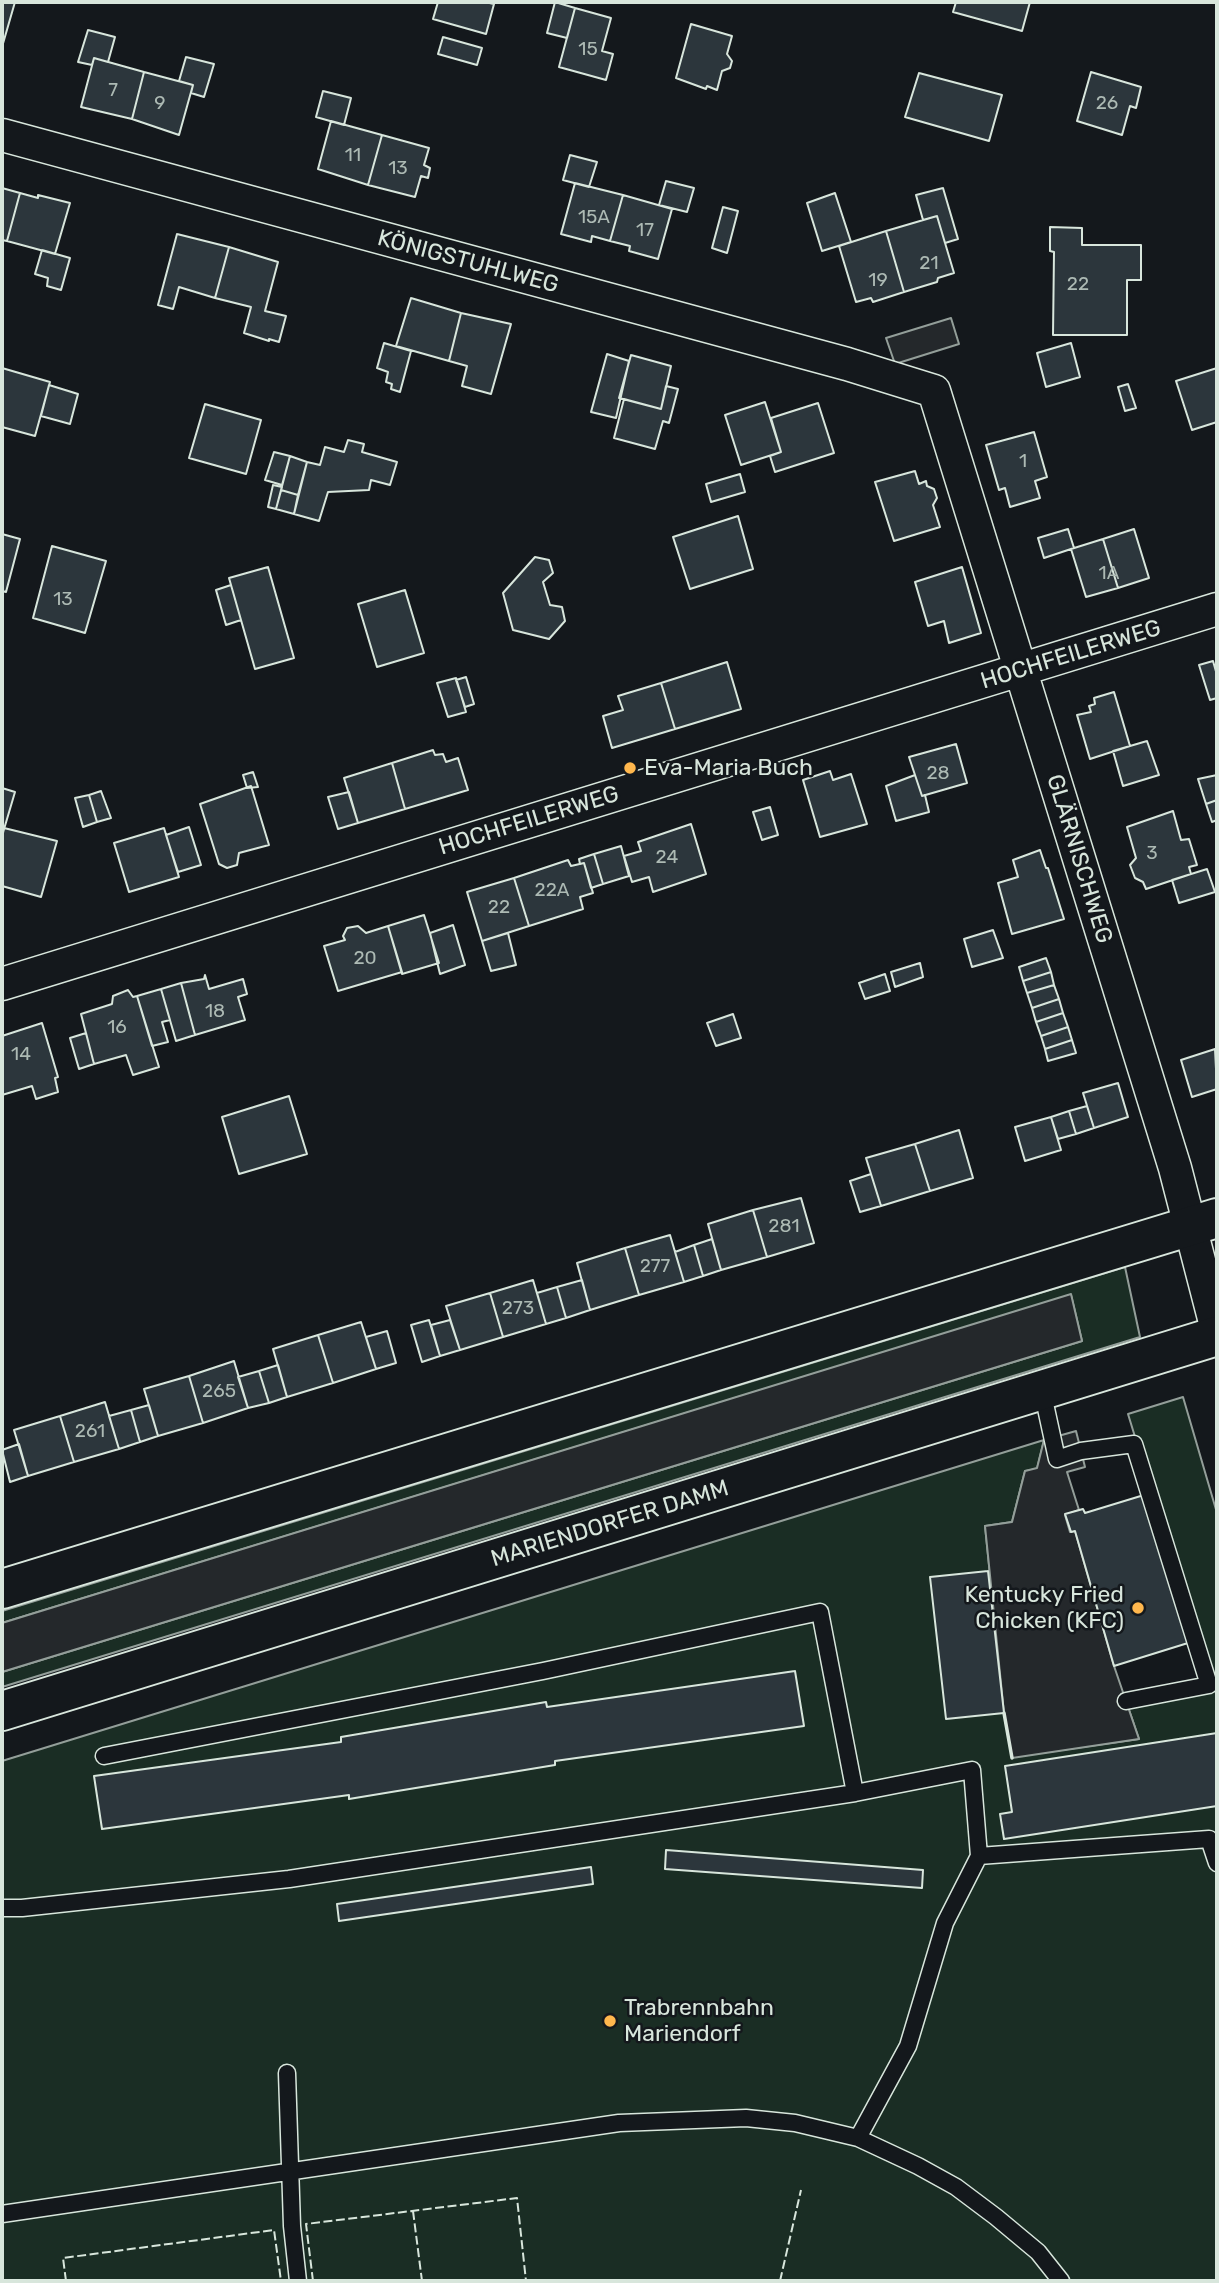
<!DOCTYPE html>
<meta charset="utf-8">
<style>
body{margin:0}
#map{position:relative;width:1219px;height:2283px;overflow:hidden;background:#14181c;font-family:Rubik,sans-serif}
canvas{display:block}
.frame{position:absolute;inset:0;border:4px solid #d8e6dc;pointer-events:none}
</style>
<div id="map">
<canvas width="1219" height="2283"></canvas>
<div class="frame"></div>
</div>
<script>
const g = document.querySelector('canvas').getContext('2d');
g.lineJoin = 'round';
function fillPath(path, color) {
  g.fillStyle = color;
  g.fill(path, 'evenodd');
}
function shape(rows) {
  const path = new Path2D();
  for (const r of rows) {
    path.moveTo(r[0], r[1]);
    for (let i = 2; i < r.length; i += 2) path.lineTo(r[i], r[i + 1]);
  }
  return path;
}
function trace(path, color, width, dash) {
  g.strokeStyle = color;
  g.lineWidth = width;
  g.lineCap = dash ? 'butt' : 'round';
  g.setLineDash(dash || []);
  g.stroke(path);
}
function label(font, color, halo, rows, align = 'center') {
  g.font = font + ' Rubik,sans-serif';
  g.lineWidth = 5;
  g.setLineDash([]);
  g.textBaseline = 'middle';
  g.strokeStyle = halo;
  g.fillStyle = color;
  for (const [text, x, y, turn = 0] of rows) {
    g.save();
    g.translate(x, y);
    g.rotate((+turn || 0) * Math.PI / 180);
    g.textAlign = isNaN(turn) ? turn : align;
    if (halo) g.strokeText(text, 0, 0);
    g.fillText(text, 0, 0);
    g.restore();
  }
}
const green = shape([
 [1125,1267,1140,1337,2,1687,2,1672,1082,1341,1071,1295,2,1623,2,1611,1125,1267],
 [1183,1397,1217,1513,1217,2281,2,2281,2,1761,1044,1440,1037,1469,1025,1471,1012,1522,985,1526,1004,1713,1012,1757,1139,1739,1127,1704,1212,1688,1128,1414,1183,1397]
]);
fillPath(green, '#1a2d24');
trace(green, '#939e99', 2);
const parking = shape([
 [951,318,959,344,895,364,886,338,951,318],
 [1071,1294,1082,1341,2,1672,2,1623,1071,1294],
 [1076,1431,1085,1467,1067,1472,1079,1510,1065,1515,1070,1532,1075,1531,1114,1666,1139,1739,1012,1758,1004,1713,985,1526,1012,1522,1025,1471,1037,1468,1044,1440,1076,1431]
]);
fillPath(parking, '#24282b');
trace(parking, '#939e99', 2);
const building = shape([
 [2,2,15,2,2,47,2,2],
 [438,2,485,2,494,4,486,34,433,19,438,2],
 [555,2,575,8,567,38,547,33,555,2],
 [956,2,1030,2,1022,31,953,12,956,2],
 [575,8,611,18,602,51,613,54,606,80,559,67,575,8],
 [691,24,732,36,727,54,732,61,730,68,722,71,717,90,707,86,706,89,676,78,691,24],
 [88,30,115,37,108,62,94,58,92,65,78,62,88,30],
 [443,37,482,48,477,65,438,54,443,37],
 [186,57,214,64,204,97,191,93,193,85,179,81,186,57],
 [94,58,144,72,132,119,81,107,94,58],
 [144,72,193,85,179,135,132,119,144,72],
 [1091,72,1141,87,1136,108,1130,106,1122,135,1077,121,1091,72],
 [919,73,1002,95,989,141,905,117,919,73],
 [323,91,351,98,344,125,316,117,323,91],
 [331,121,382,135,368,185,318,169,331,121],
 [382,135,429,148,424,165,430,168,428,178,421,176,415,197,368,185,382,135],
 [570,155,597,162,589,187,563,180,570,155],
 [666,181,694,188,687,212,659,205,666,181],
 [575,183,623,195,610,241,592,236,591,242,561,234,575,183],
 [2,188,20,193,7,241,2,240,2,188],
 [943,188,958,239,945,243,937,216,923,220,916,195,943,188],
 [20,193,38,198,38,195,70,203,55,254,7,241,20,193],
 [835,193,851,242,822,251,807,203,835,193],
 [623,195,672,209,658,259,629,251,630,246,610,241,623,195],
 [723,207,738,211,727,253,712,248,723,207],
 [937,216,954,273,938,278,937,282,904,292,886,231,937,216],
 [1050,227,1082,228,1082,245,1141,245,1141,280,1127,280,1127,335,1053,335,1054,252,1050,251,1050,227],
 [886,231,904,292,873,302,871,298,856,302,839,246,886,231],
 [177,234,229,247,215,298,179,287,173,309,158,305,177,234],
 [229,247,278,262,265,311,286,316,279,342,269,339,269,341,244,333,251,307,215,298,229,247],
 [42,250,70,258,61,290,47,286,48,278,35,274,42,250],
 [411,298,461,313,449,361,396,346,411,298],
 [461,313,511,324,491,394,462,386,467,366,449,361,461,313],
 [384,343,411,351,400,392,391,389,392,384,386,382,388,372,377,368,384,343],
 [1071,343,1080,377,1046,387,1037,353,1071,343],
 [607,354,629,361,616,418,591,412,607,354],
 [631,355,671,366,661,409,619,398,631,355],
 [2,368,50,382,35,436,2,427,2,368],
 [1217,368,1217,422,1192,430,1176,381,1217,368],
 [1128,384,1136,408,1125,411,1118,387,1128,384],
 [49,385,78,394,70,424,41,416,49,385],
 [666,386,678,389,669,423,663,421,655,449,614,438,624,399,661,409,666,386],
 [765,402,781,452,741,465,725,415,765,402],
 [818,403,834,453,775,472,770,456,781,452,771,418,818,403],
 [205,404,261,420,246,474,189,458,205,404],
 [1034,432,1047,477,1035,481,1040,498,1010,507,1005,488,999,490,986,445,1034,432],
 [348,440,364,444,362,452,397,462,390,485,371,480,369,490,328,492,319,521,294,514,307,462,320,465,325,447,344,452,348,440],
 [274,452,290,456,282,485,265,480,274,452],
 [290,456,307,462,298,495,281,490,290,456],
 [915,471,919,484,926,481,927,486,934,489,937,498,933,505,940,527,894,541,875,482,915,471],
 [740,474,745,492,711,502,706,484,740,474],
 [273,485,282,487,276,509,268,507,273,485],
 [281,490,298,495,294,514,276,509,281,490],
 [738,516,753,569,690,589,673,537,738,516],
 [1068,529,1074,548,1044,558,1038,538,1068,529],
 [1134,529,1149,578,1118,588,1103,539,1134,529],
 [2,534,20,539,6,592,2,591,2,534],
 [1103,539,1118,588,1086,597,1071,549,1103,539],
 [52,546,106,561,85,633,33,618,52,546],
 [535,557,549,560,553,573,543,582,550,605,562,607,565,621,549,639,513,630,503,593,535,557],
 [268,567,294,658,255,669,229,578,268,567],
 [962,567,981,633,949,643,944,621,928,626,915,582,962,567],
 [231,585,241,620,226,625,216,590,231,585],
 [405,590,424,653,377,667,358,604,405,590],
 [1213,661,1217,675,1217,698,1210,700,1199,665,1213,661],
 [727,662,741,709,675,729,661,683,727,662],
 [466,677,474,704,465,707,456,680,466,677],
 [456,678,466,712,448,717,437,683,456,678],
 [661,683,675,729,612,748,603,716,623,710,618,696,661,683],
 [1114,692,1130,746,1090,759,1077,715,1091,712,1089,706,1095,704,1094,698,1114,692],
 [1147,741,1159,775,1123,786,1113,751,1147,741],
 [956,744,967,783,922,796,909,757,956,744],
 [433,750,435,755,443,754,446,762,458,758,468,790,405,809,392,763,433,750],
 [392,763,405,809,358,823,344,778,392,763],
 [830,771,833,780,851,774,867,824,820,837,803,780,830,771],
 [253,772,258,787,247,788,243,775,253,772],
 [915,775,922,796,925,795,929,812,896,821,886,786,915,775],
 [1217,775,1217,800,1206,804,1198,779,1217,775],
 [251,786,269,845,239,853,237,865,227,868,219,864,200,804,251,786],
 [2,788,15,792,2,836,2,788],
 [101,791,111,818,97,822,89,795,101,791],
 [349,792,358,823,338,829,328,797,349,792],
 [89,795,97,822,83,827,75,798,89,795],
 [1217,800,1217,820,1212,822,1206,804,1217,800],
 [770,807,778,835,762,840,753,812,770,807],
 [1173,811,1181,840,1189,839,1197,865,1189,867,1191,874,1146,889,1143,882,1135,878,1130,865,1136,858,1127,827,1173,811],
 [691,824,706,874,653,892,649,877,632,882,624,856,641,851,638,842,691,824],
 [189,827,201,865,178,872,166,835,189,827],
 [4,828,57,841,41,897,2,886,2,838,4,828],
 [164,828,179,877,129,892,114,843,164,828],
 [621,846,629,876,603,884,594,854,621,846],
 [1040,850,1046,868,1048,868,1064,919,1012,934,998,883,1018,877,1013,860,1040,850],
 [594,854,603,884,591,888,584,863,580,864,579,859,594,854],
 [568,860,571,866,584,863,593,893,580,897,583,909,529,926,514,878,568,860],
 [1207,869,1215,892,1179,903,1172,880,1207,869],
 [514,878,529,926,482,941,467,892,514,878],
 [424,915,439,963,402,974,388,926,424,915],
 [453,925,465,965,440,974,430,933,453,925],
 [358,926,366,933,388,926,402,972,338,991,324,946,345,940,343,936,347,928,358,926],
 [993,930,1003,958,972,967,964,939,993,930],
 [508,933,516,965,491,971,482,941,508,933],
 [1046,958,1051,972,1023,981,1019,967,1046,958],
 [920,963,923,977,895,987,891,972,920,963],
 [1051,972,1054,985,1027,993,1023,981,1051,972],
 [885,974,890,991,865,999,859,983,885,974],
 [205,975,209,989,243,979,247,994,238,997,245,1020,195,1035,181,983,204,979,205,975],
 [181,983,195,1035,176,1041,161,989,181,983],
 [1054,985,1059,999,1032,1008,1027,993,1054,985],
 [161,989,170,1020,162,1022,168,1042,152,1046,137,996,161,989],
 [128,990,133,997,137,996,159,1067,133,1075,126,1055,94,1064,81,1014,112,1004,113,996,128,990],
 [1059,999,1063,1013,1036,1022,1032,1008,1059,999],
 [1063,1013,1068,1027,1041,1036,1036,1022,1063,1013],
 [733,1014,741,1038,716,1046,707,1023,733,1014],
 [42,1023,58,1077,55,1078,58,1092,36,1099,32,1086,2,1095,2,1036,42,1023],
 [1068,1027,1072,1040,1045,1049,1041,1036,1068,1027],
 [86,1033,94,1064,79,1069,70,1038,86,1033],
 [1072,1040,1076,1053,1048,1061,1045,1049,1072,1040],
 [1215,1049,1217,1089,1192,1097,1181,1060,1215,1049],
 [1118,1083,1128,1117,1094,1128,1083,1093,1118,1083],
 [289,1096,307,1154,239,1174,222,1117,289,1096],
 [1087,1106,1094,1128,1076,1134,1069,1111,1087,1106],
 [1069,1111,1076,1134,1058,1139,1051,1117,1069,1111],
 [1051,1117,1061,1150,1025,1161,1015,1127,1051,1117],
 [959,1130,973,1178,930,1191,915,1144,959,1130],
 [915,1144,930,1191,881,1206,866,1158,915,1144],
 [871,1174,881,1206,860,1212,850,1181,871,1174],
 [801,1198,814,1243,767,1257,753,1210,801,1198],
 [753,1210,767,1257,721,1270,708,1224,753,1210],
 [670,1235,684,1282,639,1295,625,1248,670,1235],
 [712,1239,721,1270,703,1276,694,1245,712,1239],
 [694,1245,703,1276,684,1282,675,1252,694,1245],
 [625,1248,639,1295,590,1310,577,1263,625,1248],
 [533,1280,546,1324,503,1337,490,1293,533,1280],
 [582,1280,590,1310,566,1318,557,1287,582,1280],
 [557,1287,566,1318,546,1324,537,1293,557,1287],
 [490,1293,503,1337,460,1350,446,1306,490,1293],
 [429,1320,440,1356,422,1362,411,1325,429,1320],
 [450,1320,460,1350,440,1356,431,1325,450,1320],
 [361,1322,376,1369,333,1383,318,1335,361,1322],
 [387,1331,396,1363,376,1369,366,1337,387,1331],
 [318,1335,333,1383,287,1397,273,1349,318,1335],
 [234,1361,248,1408,203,1423,189,1376,234,1361],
 [278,1365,287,1397,269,1403,259,1371,278,1365],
 [259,1371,269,1403,248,1408,238,1377,259,1371],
 [189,1376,203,1423,158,1436,144,1389,189,1376],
 [105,1402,119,1449,74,1462,60,1416,105,1402],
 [149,1405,158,1436,140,1442,131,1410,149,1405],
 [131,1410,140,1442,119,1449,109,1416,131,1410],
 [60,1416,74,1462,28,1476,14,1430,60,1416],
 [19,1444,28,1476,10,1482,2,1450,19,1444],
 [1144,1495,1188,1643,1114,1666,1075,1531,1071,1532,1065,1514,1083,1509,1085,1513,1144,1495],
 [988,1571,1004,1713,946,1719,930,1577,988,1571],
 [795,1671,804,1726,555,1761,555,1765,349,1799,349,1795,102,1829,94,1776,341,1742,341,1737,546,1702,547,1707,795,1671],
 [1217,1733,1217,1806,1004,1839,1000,1814,1012,1812,1005,1766,1217,1733],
 [666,1850,923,1870,922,1888,665,1869,666,1850],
 [591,1867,593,1884,339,1921,337,1904,591,1867]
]);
fillPath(building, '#2c363c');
trace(building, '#d8e6dc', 2);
const service = shape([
 [1042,1390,1057,1459,1081,1451,1134,1444,1209,1685,1126,1701],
 [104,1756,543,1671,820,1612,855,1793,972,1770,979,1856,1209,1839,1217,1863],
 [2,1908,22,1908,289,1879,855,1793],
 [287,2073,292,2226,298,2281],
 [858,2138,908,2046,945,1923,979,1856],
 [2,2214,619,2123,746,2118,795,2123,858,2138,918,2166,956,2187,996,2217,1038,2252,1061,2281]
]);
const minor = shape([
 [2,135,847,364,934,391,1175,1168,1217,1330],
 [2,984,1217,609]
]);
const primary = shape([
 [2,1589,1217,1218],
 [2,1711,1217,1336]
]);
trace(service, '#d8e6dc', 19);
trace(minor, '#d8e6dc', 35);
trace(primary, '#d8e6dc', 42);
trace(service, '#14181c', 16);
trace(minor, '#14181c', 32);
trace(primary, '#14181c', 38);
trace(shape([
 [413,2211,422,2281],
 [66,2281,63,2258,274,2230,281,2281],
 [313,2281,306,2224,517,2198,526,2281],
 [780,2281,801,2190]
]), '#d8e6dc', 2, [9, 3.5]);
trace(shape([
 [1004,1713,1012,1758]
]), '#d8e6dc', 3.5);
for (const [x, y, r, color] of [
 [630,768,7,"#ffb74d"],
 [1138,1608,7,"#ffb74d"],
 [610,2021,7,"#ffb74d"]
]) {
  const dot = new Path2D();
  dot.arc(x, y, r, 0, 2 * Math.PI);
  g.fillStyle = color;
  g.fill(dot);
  trace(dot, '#14181c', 2.5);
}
label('19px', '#adbab4', null, [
 ["15",588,50],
 ["7",113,91],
 ["9",160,104],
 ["26",1107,104],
 ["11",353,156],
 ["13",398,169],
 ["15A",594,218],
 ["17",645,231],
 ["21",929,264],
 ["19",878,281],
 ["22",1078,285],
 ["1",1023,462],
 ["1A",1109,574],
 ["13",63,600],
 ["28",938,774],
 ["3",1152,854],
 ["24",667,858],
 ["22A",552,891],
 ["22",499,908],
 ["20",365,959],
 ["18",215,1012],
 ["16",117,1028],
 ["14",21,1055],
 ["281",784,1227],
 ["277",655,1267],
 ["273",518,1309],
 ["265",219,1392],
 ["261",90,1432]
]);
label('23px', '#d8e6dc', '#14181c', [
 ["KÖNIGSTUHLWEG",468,262,15],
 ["HOCHFEILERWEG",1071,655,-17],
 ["HOCHFEILERWEG",529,821,-17],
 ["GLÄRNISCHWEG",1079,859,73],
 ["MARIENDORFER DAMM",610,1524,-17]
]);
label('23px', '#d8e6dc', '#14181c', [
 ["Eva-Maria Buch",644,768],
 ["Kentucky Fried",1124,1595,"right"],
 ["Chicken (KFC)",1124,1621,"right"],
 ["Trabrennbahn",624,2008],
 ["Mariendorf",624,2034]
], 'left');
</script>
